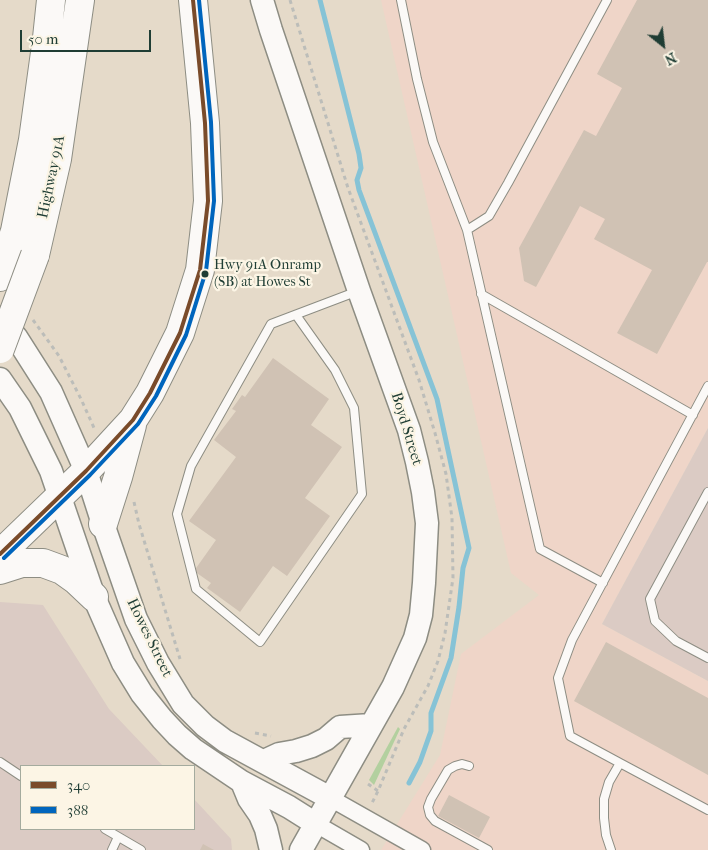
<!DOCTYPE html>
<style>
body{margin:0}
#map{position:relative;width:708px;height:850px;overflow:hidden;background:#e5dac9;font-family:"IM FELL French Canon",serif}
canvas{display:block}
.legend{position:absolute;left:20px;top:765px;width:175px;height:65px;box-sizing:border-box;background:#fcf5e5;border:1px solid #a4ab9e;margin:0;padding:6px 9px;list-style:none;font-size:15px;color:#1f3d34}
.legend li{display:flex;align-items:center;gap:10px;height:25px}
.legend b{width:25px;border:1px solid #a4ab9e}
.north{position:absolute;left:638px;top:20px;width:50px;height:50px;-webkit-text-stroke:4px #fcf5e5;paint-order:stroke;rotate:151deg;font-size:14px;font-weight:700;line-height:20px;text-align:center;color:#1f3d34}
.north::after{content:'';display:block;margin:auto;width:18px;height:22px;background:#1f3d34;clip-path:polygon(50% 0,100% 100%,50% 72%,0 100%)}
.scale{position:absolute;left:20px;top:30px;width:131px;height:22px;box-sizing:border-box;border:2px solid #1f3d34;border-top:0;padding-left:6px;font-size:15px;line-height:18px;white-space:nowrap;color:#1f3d34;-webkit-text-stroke:4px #fcf5e5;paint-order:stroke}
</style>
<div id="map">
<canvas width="708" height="850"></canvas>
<ul class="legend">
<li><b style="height:6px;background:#7a4b2a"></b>340</li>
<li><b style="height:6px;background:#0065bd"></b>388</li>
</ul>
<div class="north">N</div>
<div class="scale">50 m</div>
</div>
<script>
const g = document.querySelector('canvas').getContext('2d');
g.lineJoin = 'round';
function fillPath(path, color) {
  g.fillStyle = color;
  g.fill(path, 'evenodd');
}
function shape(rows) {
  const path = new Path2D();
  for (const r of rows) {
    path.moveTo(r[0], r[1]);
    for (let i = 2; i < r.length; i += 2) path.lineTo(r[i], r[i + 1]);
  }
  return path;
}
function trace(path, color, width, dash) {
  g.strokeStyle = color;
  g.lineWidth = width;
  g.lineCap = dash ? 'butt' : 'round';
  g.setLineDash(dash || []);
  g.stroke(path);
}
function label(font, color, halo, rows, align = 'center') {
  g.font = font + ' "IM FELL French Canon",serif';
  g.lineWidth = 4.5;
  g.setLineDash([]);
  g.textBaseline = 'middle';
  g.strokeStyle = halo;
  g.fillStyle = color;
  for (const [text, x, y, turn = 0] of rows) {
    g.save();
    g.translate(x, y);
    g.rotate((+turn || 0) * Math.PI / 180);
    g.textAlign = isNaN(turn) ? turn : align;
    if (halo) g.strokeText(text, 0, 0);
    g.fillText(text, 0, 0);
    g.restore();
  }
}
fillPath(shape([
 [381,0,708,0,708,428,602,624,708,681,708,850,381,850,440,755,461,654,539,595,511,573]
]), '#efd5c8');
fillPath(shape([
 [708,428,708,681,602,624],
 [0,602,43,605,109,709,163,766,21,766,21,829,194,829,194,799,231,839,232,850,0,850]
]), '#dbcbc4');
fillPath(shape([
 [398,727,400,729,374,785,369,780]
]), '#b3d09f');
trace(shape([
 [320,0,359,154,361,168,357,180,359,190,437,399,469,548,463,568,459,607,451,658,431,713,431,731,420,762,409,783]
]), '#86c3d6', 5);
fillPath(shape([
 [637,0,708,0,708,262,707,262,657,354,617,333,652,270,594,239,605,219,580,206,536,287,524,281,519,248,584,130,596,136,622,88,597,74],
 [273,358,329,399,311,425,342,447,305,498,330,516,287,576,273,566,240,612,207,588,211,583,194,571,216,540,189,521,236,457,214,440,236,411,232,409,242,395,245,397],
 [606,642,708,698,708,775,574,701],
 [449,795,490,817,479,838,438,816],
 [203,844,214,850,200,850]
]), '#d0c2b4');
const service = shape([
 [401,0,417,79,433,142,467,230,540,549,603,583],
 [467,230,489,216,508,183,607,0],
 [481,294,693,415],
 [296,315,335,370,354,408,362,494,260,642,196,589,177,514,191,466,271,324,358,291],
 [708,492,650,599,655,621,676,641,708,658],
 [0,762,21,776],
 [620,763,570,736,558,678,572,640,708,386],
 [469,766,462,764,455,766,448,770,431,799,428,807,430,815,435,821,488,850],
 [105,829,141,850],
 [112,850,118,837],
 [611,850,606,835,604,818,604,799,609,782,620,763,708,810]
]);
const minor = shape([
 [330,798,422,850],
 [316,824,361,850]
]);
const secondary = shape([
 [262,0,271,30,359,291,409,430,417,462,423,492,427,523,424,583,421,615,415,638,393,687,301,850],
 [0,318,16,337,51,392,86,471,103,524,136,619,158,663,183,704,205,726,225,741,330,798],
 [0,379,20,408,51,471,94,597,123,663,142,694,162,719,177,735,193,749,242,782,289,807,316,824],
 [264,761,279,754,296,751,312,746,326,739,340,727,371,725],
 [242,782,249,799,260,815,266,829,271,850]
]);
const motorway = shape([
 [35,255,57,159,80,0],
 [0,277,15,231,33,140,47,38,51,0],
 [103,524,118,477,132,425],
 [0,554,86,471,133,420,150,393,180,333,200,270,208,201,205,123,193,0],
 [0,570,22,563,43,563,62,570,76,580,94,597]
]);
trace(service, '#8d8d83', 10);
trace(minor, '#8d8d83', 19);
trace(secondary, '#8d8d83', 25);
trace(motorway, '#8d8d83', 30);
trace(shape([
 [290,0,348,188,419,380,435,433,446,474,452,518,453,578,445,633,438,661,428,686,404,729,378,791,372,803],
 [33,320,59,356,81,399,95,430],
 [134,502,139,524,180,659],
 [255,733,271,736],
 [368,784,378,791]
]), '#bcbdb9', 3, [4, 4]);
trace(service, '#fbf9f7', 8);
trace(minor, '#fbf9f7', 16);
trace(secondary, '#fbf9f7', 22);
trace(motorway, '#fbf9f7', 28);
const motorwayBridge = shape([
 [0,349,35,255]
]);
trace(motorwayBridge, '#8d8d83', 30, []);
trace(motorwayBridge, '#fbf9f7', 28);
trace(shape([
 [0,554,86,471,133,420,150,393,180,333,200,270,208,201,205,123,193,0]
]), '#7a4b2a', 4);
trace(shape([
 [4,558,90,475,138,424,156,396,186,335,206,271,214,201,211,122,199,0]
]), '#0065bd', 4);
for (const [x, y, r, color] of [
 [205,274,4.5,"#1f3d34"]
]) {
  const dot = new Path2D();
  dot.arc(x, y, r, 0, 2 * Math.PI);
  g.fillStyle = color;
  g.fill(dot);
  trace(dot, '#fcf5e5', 2);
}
label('14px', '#1f3d34', '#fcf5e5', [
 ["Hwy 91A Onramp",214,266],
 ["(SB) at Howes St",214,283]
], 'left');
label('15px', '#1f3d34', '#fcf5e5', [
 ["Highway 91A",52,177,-78],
 ["Boyd Street",406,429,73],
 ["Howes Street",149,638,64]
]);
</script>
